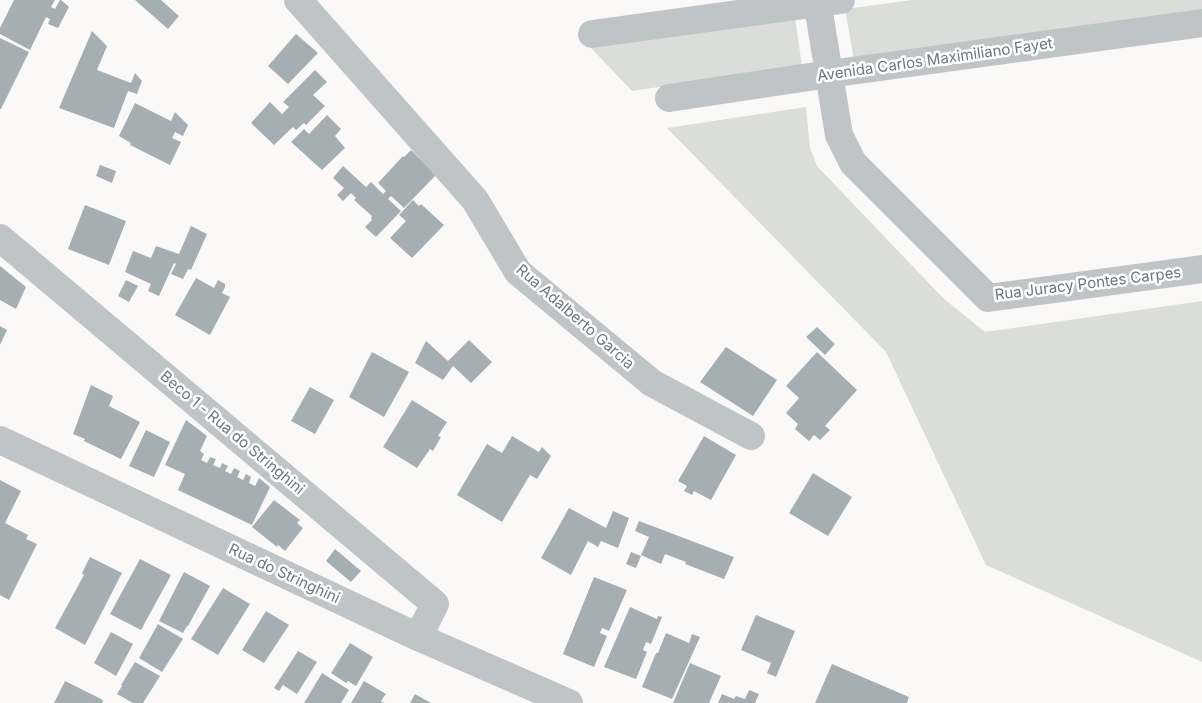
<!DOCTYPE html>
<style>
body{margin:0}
canvas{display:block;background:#faf9f8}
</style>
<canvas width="1202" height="703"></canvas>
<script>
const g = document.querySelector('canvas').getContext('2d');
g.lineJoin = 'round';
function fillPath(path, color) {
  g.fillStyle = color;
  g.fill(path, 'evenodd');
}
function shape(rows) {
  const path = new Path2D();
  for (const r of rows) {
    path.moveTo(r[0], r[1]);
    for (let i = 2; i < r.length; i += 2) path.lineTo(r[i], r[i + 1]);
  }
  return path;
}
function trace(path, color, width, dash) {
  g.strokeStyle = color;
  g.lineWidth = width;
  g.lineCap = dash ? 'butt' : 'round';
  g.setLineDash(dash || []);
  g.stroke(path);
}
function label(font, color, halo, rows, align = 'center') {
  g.font = font + ' Inter,sans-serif';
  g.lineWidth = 5;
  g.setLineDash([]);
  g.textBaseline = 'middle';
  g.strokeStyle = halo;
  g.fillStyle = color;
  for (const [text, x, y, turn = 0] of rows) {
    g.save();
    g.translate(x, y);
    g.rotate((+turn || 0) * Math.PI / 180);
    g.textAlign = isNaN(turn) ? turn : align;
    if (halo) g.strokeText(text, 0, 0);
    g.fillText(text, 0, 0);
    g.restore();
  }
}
fillPath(shape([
 [912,0,1202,0,1202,10,854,60,845,9],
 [795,18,802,66,632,91,589,46],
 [806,107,810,148,817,166,943,298,985,332,1202,301,1202,662,986,565,886,352,667,128]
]), '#dbded8');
fillPath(shape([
 [14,0,55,0,51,7,55,9,60,0,61,0,69,7,58,28,48,24,50,19,46,17,30,50,0,34,0,28],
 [135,0,161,0,179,16,168,29],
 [92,31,107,46,97,70,131,83,135,73,142,81,137,94,128,91,114,128,59,108],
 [296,34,318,53,288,84,268,66],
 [0,38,29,52,1,109,0,109],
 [315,70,327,82,313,95,325,106,306,125,304,123,296,130,293,127,274,145,251,123,270,102,282,114,289,107,283,102],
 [135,103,171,121,175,112,188,125,183,136,175,132,172,138,181,142,170,165,130,145,131,143,119,136],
 [327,115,341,129,335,136,345,148,322,170,291,142,304,129,309,134],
 [411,150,436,175,404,208,391,196,388,199,401,211,376,237,365,227,372,220,371,218,372,216,354,200,356,198,351,193,343,201,337,195,344,188,333,178,343,166,366,187,371,182,383,194,386,191,378,183,403,156,404,157],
 [100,165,116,171,112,183,96,176],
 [413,200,419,206,421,204,444,225,412,258,390,238,406,221,399,215],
 [85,205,126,221,109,265,68,249],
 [191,226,207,234,191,270,188,269,183,279,171,274,176,264,174,263,159,296,148,291,151,284,125,272,133,251,151,258,156,246,179,254],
 [0,266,26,287,16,309,0,300],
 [196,278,214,288,218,280,225,284,225,287,222,293,230,297,210,335,175,315],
 [126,280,138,286,129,302,118,296],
 [0,326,7,330,0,345],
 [817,327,835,344,825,355,806,337],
 [469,340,492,362,471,383,453,366,443,380,415,363,426,341,448,361],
 [726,347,777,380,753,416,700,382],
 [372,352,409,372,384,417,349,397],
 [817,352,857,390,825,426,830,430,820,440,814,435,809,441,795,429,798,424,786,413,799,398,786,386],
 [91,385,113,396,109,406,140,422,121,459,84,441,85,439,73,434],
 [310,387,334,400,315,434,291,421],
 [412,400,447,422,438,436,441,437,433,451,430,449,417,468,383,447],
 [186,420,207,436,200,451,204,454,201,460,207,463,210,457,216,459,213,465,220,468,222,463,228,466,225,471,231,474,234,468,240,471,237,477,243,480,246,474,251,477,249,483,255,486,259,478,270,487,252,525,178,490,185,474,165,465],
 [146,430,170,442,154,477,129,466],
 [512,436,539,452,542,447,551,456,537,479,530,475,502,522,457,495,487,444,502,453],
 [704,436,736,455,711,500,694,491,692,495,684,491,687,486,678,481],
 [813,473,852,497,828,536,789,513],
 [0,480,21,491,5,523,28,535,26,539,37,544,9,600,0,595],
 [274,500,300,520,297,523,303,528,285,551,278,545,277,547,252,527],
 [569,508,606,528,613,511,629,518,618,548,601,541,598,547,588,541,571,575,541,558],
 [639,521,734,557,724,579,685,564,686,562,665,554,661,564,641,555,649,537,635,531],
 [335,549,361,571,351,582,326,561],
 [631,552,641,556,636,568,626,564],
 [90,557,122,573,85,645,55,628,84,575,82,573],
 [140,559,171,575,141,630,110,614],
 [184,572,210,586,188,626,187,626,183,633,159,621],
 [594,577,627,590,609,631,602,628,600,633,607,636,594,667,563,654],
 [223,588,250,604,218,655,191,639],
 [630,607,657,619,658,616,662,617,651,644,646,642,643,650,647,652,636,679,604,667],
 [266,611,289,625,264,663,242,650],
 [756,615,795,631,776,677,767,673,771,663,741,650],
 [158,624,183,639,162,672,139,658],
 [111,632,133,644,116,676,94,663],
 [666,633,689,643,692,634,700,637,672,699,642,687,656,653,658,653],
 [350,643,373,657,356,686,348,681,346,683,331,673],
 [298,651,317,662,297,694,283,685,279,691,274,688],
 [135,662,160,676,143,703,133,703,117,694,122,686,121,685],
 [690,663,721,676,709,703,673,703],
 [832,664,909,697,907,703,815,703],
 [322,673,349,690,341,703,304,703],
 [65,681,103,700,102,703,54,703],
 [364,681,386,694,381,701,384,703,351,703],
 [749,690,759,694,755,703,718,703,722,694,734,699,736,696,745,699],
 [415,694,431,703,410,703]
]), '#a5aeb2');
trace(shape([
 [298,0,475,200,518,272,652,383,751,436],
 [817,0,839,135,853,163,988,298,1202,269],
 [592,34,841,0],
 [669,98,829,74,1202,23],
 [0,238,435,604,418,637],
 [0,440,418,637,569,703]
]), '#bfc4c7', 28);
label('15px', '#67787f', '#fff', [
 ["Avenida Carlos Maximiliano Fayet",935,60,-8],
 ["Rua Juracy Pontes Carpes",1088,284,-7],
 ["Rua Adalberto Garcia",575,317,41],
 ["Beco 1 - Rua do Stringhini",232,433,40],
 ["Rua do Stringhini",284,574,25]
]);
</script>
